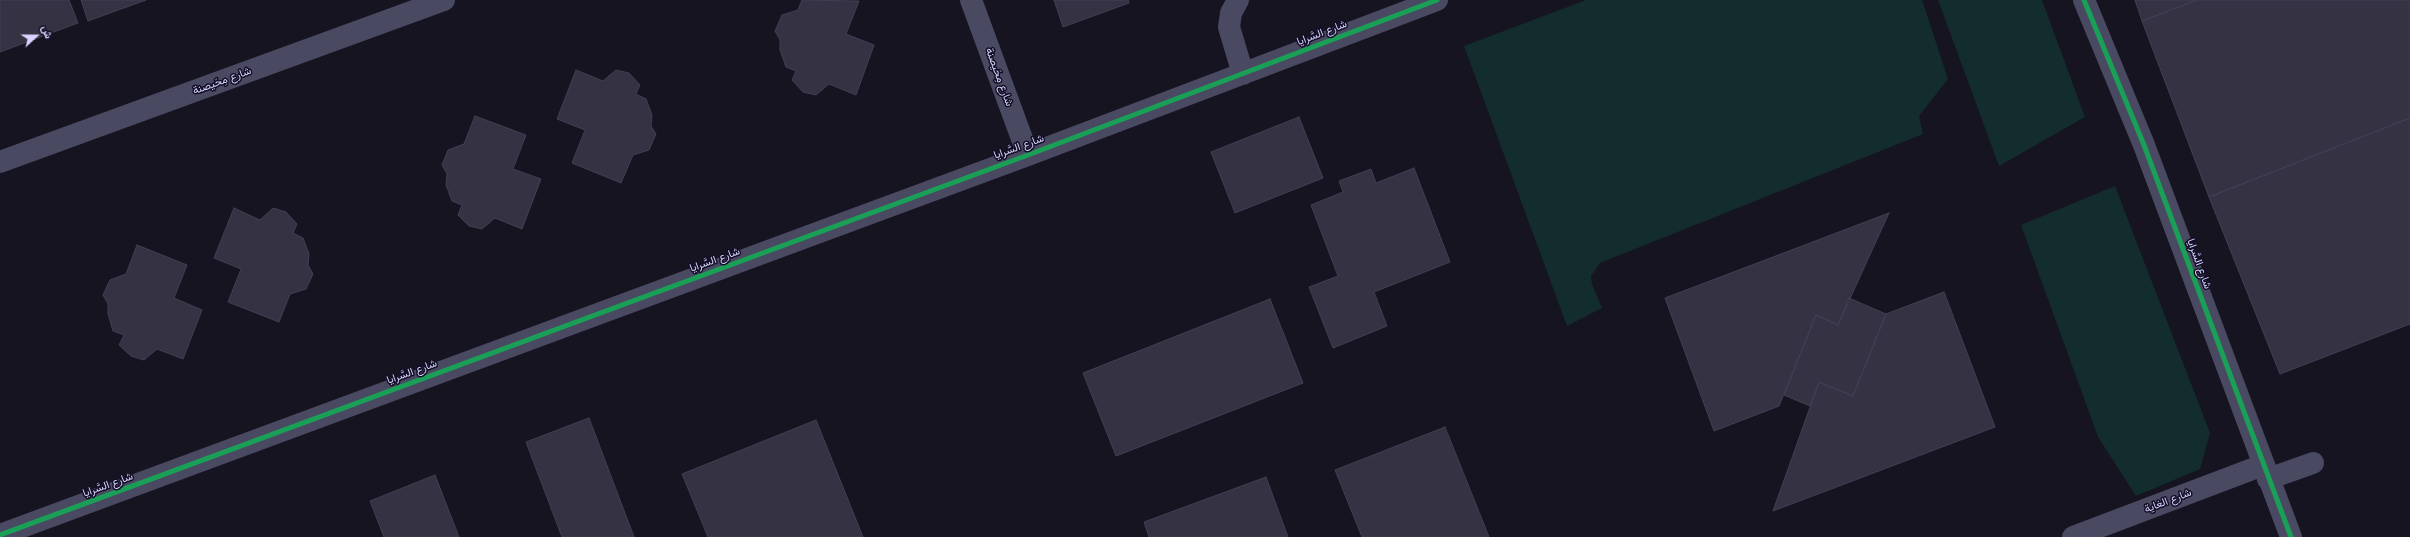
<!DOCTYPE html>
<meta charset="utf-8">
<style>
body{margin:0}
#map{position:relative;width:2410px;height:537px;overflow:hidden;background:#161421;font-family:Helvetica,Vazirmatn,sans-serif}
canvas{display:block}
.north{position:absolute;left:16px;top:16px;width:40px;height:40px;-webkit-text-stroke:3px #130f26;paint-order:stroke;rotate:69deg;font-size:11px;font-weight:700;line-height:16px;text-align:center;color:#d9d4ff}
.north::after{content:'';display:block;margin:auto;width:14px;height:18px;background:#d9d4ff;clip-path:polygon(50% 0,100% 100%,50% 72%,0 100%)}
</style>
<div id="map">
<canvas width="2410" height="537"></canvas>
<div class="north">ش</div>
</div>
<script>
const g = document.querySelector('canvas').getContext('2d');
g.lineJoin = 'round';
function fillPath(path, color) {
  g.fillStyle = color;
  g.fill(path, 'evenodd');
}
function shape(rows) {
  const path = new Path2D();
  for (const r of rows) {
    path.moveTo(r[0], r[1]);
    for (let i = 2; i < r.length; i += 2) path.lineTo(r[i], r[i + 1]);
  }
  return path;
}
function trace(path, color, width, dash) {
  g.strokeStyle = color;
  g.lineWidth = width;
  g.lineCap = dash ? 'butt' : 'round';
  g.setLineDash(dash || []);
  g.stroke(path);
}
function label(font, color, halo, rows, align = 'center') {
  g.font = font + ' Helvetica,Vazirmatn,sans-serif';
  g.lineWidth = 3;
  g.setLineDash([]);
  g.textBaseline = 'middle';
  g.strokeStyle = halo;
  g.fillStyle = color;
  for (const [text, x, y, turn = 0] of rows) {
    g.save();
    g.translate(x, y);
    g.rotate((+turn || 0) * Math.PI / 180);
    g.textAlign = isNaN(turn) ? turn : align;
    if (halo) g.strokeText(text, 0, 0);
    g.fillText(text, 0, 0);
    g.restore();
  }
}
fillPath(shape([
 [1586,0,1922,0,1948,79,1919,116,1923,134,1600,263,1591,276,1592,284,1602,308,1567,326,1464,46],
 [1938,0,2042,0,2085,117,1999,166],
 [2115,186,2210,433,2200,469,2136,496,2098,437,2021,225]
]), '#132c2d');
const building = shape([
 [0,0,69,0,78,23,0,52,0,0],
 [81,0,146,0,88,21,81,0],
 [802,0,859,1,846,34,874,45,856,95,829,84,816,95,803,92,792,80,796,71,786,67,780,50,780,40,775,31,782,15,798,10,802,0],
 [1054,0,1128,0,1129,3,1063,27,1054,0],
 [2135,0,2197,0,2142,21,2135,0],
 [2197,0,2410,0,2410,118,2209,197,2142,21,2197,0],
 [576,70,603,81,616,70,629,73,640,85,636,94,646,99,652,115,651,126,656,134,649,150,633,155,621,183,572,163,585,130,557,119,576,70],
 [475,116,526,135,513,169,541,179,522,229,495,218,482,229,469,226,458,215,462,205,452,201,446,185,447,174,442,165,448,150,464,144,475,116],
 [1299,117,1323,178,1235,213,1211,152,1299,117],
 [2410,118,2410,324,2280,374,2209,197,2410,118],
 [1414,168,1450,262,1374,292,1387,326,1333,348,1309,287,1338,276,1311,205,1343,192,1339,181,1371,169,1376,183,1414,168],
 [234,208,260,220,273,208,286,212,297,224,293,233,303,238,309,254,308,265,313,274,306,289,290,294,279,322,228,302,241,269,214,258,234,208],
 [1889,213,1838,325,1816,315,1779,406,1714,431,1665,298,1889,213],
 [137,245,187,265,174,298,202,310,183,359,157,349,144,360,131,356,119,345,124,335,113,331,108,314,108,304,103,295,110,280,126,274,137,245],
 [1944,292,1995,427,1773,511,1819,382,1853,396,1886,314,1944,292],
 [1849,298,1886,314,1853,396,1819,382,1810,406,1784,395,1816,315,1838,325,1849,298],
 [1270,299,1303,383,1116,456,1083,373,1270,299],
 [589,418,634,537,562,537,526,442,589,418],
 [816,420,863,537,708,537,682,474,816,420],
 [1445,427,1489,537,1362,537,1335,470,1445,427],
 [435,475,459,537,384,537,370,501,435,475],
 [1266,477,1288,537,1149,537,1144,522,1266,477]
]);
fillPath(building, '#343243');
trace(building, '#433f54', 1);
trace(shape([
 [971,0,1028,155],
 [1238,0,1231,13,1229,27,1243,74],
 [2084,0,2144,145,2291,537],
 [0,162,444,0],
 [2268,479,2313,463],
 [0,535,1028,155,1437,0],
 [2073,537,2263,465]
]), '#4a4962', 22);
trace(shape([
 [2084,0,2144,145,2291,537],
 [0,535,1028,155,1437,0]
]), '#1a9f57', 5);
label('11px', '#d9d4ff', '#130f26', [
 ["شارع السَّرايا",1322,33,-21],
 ["شارع مِحَيصنة",999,77,70],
 ["شارع مِحَيصنة",222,81,-20],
 ["شارع السَّرايا",1019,147,-20],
 ["شارع السَّرايا",715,260,-20],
 ["شارع السَّرايا",2199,264,70],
 ["شارع السَّرايا",412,372,-20],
 ["شارع السَّرايا",108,485,-20],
 ["شارع الغاية",2168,501,-21]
]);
</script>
